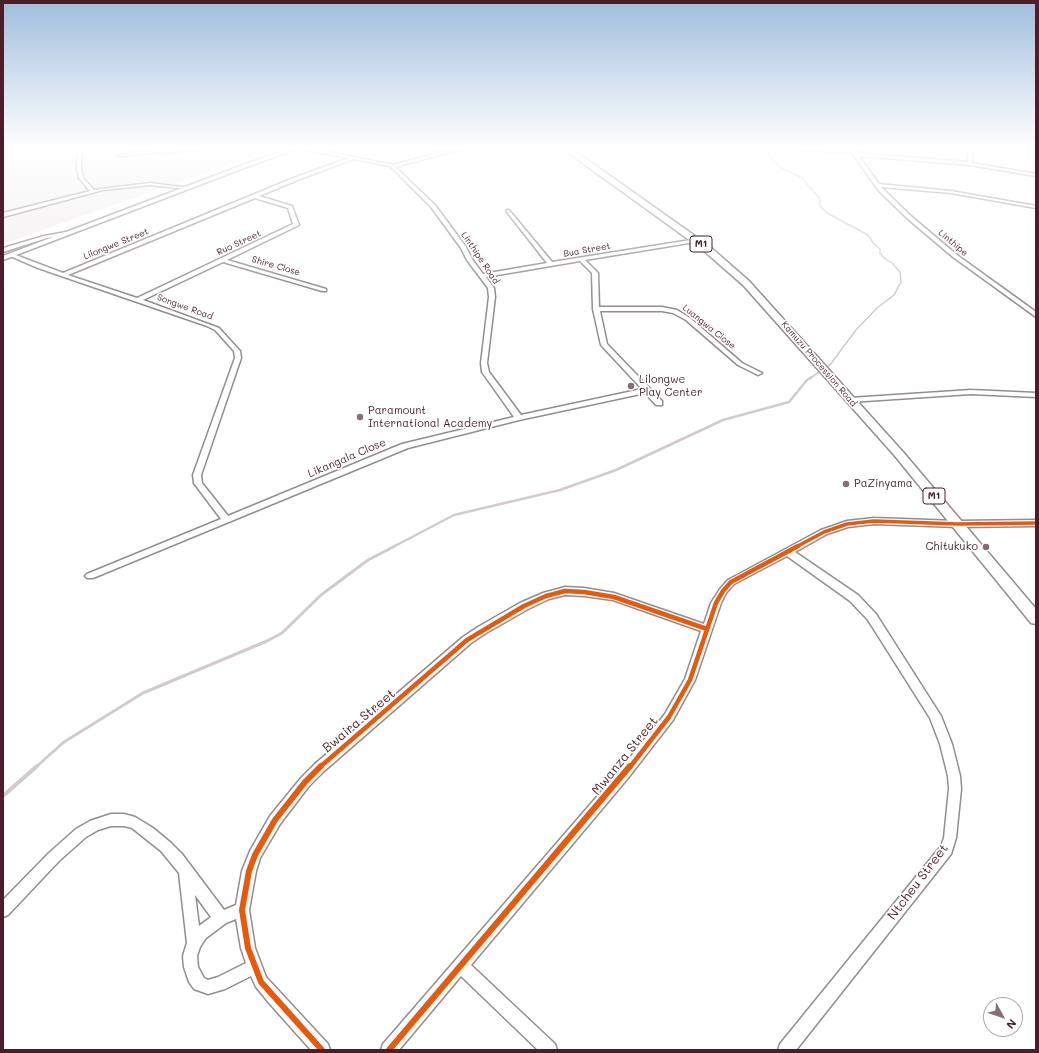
<!DOCTYPE html>
<style>
body{margin:0}
#map{position:relative;width:1039px;height:1053px;overflow:hidden;background:#fff;font-family:Mali,sans-serif}
canvas{display:block}
.frame{position:absolute;inset:0;border:4px solid #4a1f2b;pointer-events:none}
.north{position:absolute;left:983px;top:997px;width:40px;height:40px;box-sizing:border-box;background:#fff;border:1px solid #b7a5aa;border-radius:50%;rotate:130deg;font-size:11px;font-weight:700;line-height:16px;text-align:center;color:#4a1f2b}
.north::after{content:'';display:block;margin:auto;width:14px;height:18px;background:#896d75;clip-path:polygon(50% 0,100% 100%,50% 72%,0 100%)}
</style>
<div id="map">
<canvas width="1039" height="1053"></canvas>
<div class="frame"></div>
<div class="north">N</div>
</div>
<script>
const g = document.querySelector('canvas').getContext('2d');
g.lineJoin = 'round';
function fillPath(path, color) {
  g.fillStyle = color;
  g.fill(path, 'evenodd');
}
function shape(rows) {
  const path = new Path2D();
  for (const r of rows) {
    path.moveTo(r[0], r[1]);
    for (let i = 2; i < r.length; i += 2) path.lineTo(r[i], r[i + 1]);
  }
  return path;
}
function trace(path, color, width, dash) {
  g.strokeStyle = color;
  g.lineWidth = width;
  g.lineCap = dash ? 'butt' : 'round';
  g.setLineDash(dash || []);
  g.stroke(path);
}
function label(font, color, halo, rows, align = 'center') {
  g.font = font + ' Mali,sans-serif';
  g.lineWidth = 3.5;
  g.setLineDash([]);
  g.textBaseline = 'middle';
  g.strokeStyle = halo;
  g.fillStyle = color;
  for (const [text, x, y, turn = 0] of rows) {
    g.save();
    g.translate(x, y);
    g.rotate((+turn || 0) * Math.PI / 180);
    g.textAlign = isNaN(turn) ? turn : align;
    if (halo) g.strokeText(text, 0, 0);
    g.fillText(text, 0, 0);
    g.restore();
  }
}
fillPath(shape([
 [3,148,281,148,224,166,3,244]
]), '#f1edee');
trace(shape([
 [765,148,769,156,780,167,802,178,820,199,820,206,827,213,868,235,874,244,880,249,880,253,883,257,892,263,900,272,901,282,894,295,877,308,856,330,830,365,810,378]
]), '#d4cacc', 1.5);
trace(shape([
 [393,547,454,515,560,490,616,470,723,420,789,402,807,380,812,377]
]), '#d4cacc', 2.5);
trace(shape([
 [36,767,64,742,143,693,267,641,282,633,321,595,368,560,395,546]
]), '#d4cacc', 3);
trace(shape([
 [3,796,37,766]
]), '#d4cacc', 4);
const minor = shape([
 [78,148,82,148,81,167,83,178,94,190,150,183,189,188,187,189,150,185,103,190,3,217,3,213,90,191,79,178,77,167,78,148],
 [159,148,163,148,162,150,164,151,213,148,164,153,160,152,120,156,118,155,158,150,159,148],
 [298,148,309,148,393,165,456,148,465,148,395,167,435,205,466,247,472,259,483,274,547,263,507,212,507,210,509,210,552,262,697,239,697,241,695,242,585,260,598,273,599,307,662,307,677,310,690,318,742,363,762,373,758,375,738,365,686,320,673,313,662,311,600,311,607,344,662,401,662,405,656,405,645,393,519,420,408,448,93,578,87,578,85,576,87,574,221,519,194,483,193,475,235,358,234,351,215,330,207,326,38,268,8,255,13,254,63,273,296,177,349,158,298,148],
 [354,159,390,166,431,207,461,248,467,260,488,288,489,297,481,363,482,372,514,417,402,444,228,516,202,483,201,475,241,358,240,351,219,328,143,300,223,262,322,291,326,291,326,289,227,260,299,225,292,206,259,196,300,179,354,159],
 [255,198,288,208,293,224,137,298,68,275,255,198],
 [580,261,592,273,593,309,601,345,642,389,521,415,489,372,487,363,495,297,494,288,486,277,580,261],
 [779,148,851,151,849,148,853,148,857,153,968,162,968,148,972,148,972,163,1036,174,1036,176,970,165,859,156,879,184,951,191,1036,206,1036,208,951,193,881,187,912,217,957,255,1036,312,1036,317,953,257,908,219,879,191,852,153,779,148],
 [66,232,69,234,68,235,47,238,3,252,3,248,44,236,66,232],
 [971,390,1036,393,1036,397,971,394,850,402,846,400,850,398,971,390],
 [874,518,958,521,1036,520,1036,526,958,527,874,524,848,527,827,534,795,552,858,595,876,614,941,716,952,744,960,776,961,789,956,838,951,854,796,1050,778,1050,780,1044,941,846,944,838,949,789,948,776,940,744,930,718,868,620,850,601,787,556,734,584,726,593,721,603,695,680,673,720,628,778,471,965,555,1044,557,1050,538,1050,461,976,399,1050,381,1050,383,1044,620,770,665,714,685,679,701,631,613,600,584,596,565,595,549,599,528,609,486,633,471,643,323,772,309,786,280,824,260,858,256,871,249,910,255,948,266,977,328,1044,330,1050,311,1050,270,1004,256,987,251,976,225,989,208,994,194,989,189,982,184,967,183,956,187,943,179,873,161,851,132,828,124,826,111,826,98,830,86,837,59,861,8,915,3,917,3,900,49,853,76,829,90,821,111,814,124,814,135,817,153,828,171,843,182,854,224,910,236,905,242,871,250,851,270,816,301,778,315,764,463,637,478,627,520,603,543,593,565,587,584,588,614,593,704,624,711,603,720,589,728,580,821,530,847,521,874,518],
 [195,895,211,917,199,926,195,895],
 [236,919,241,948,246,963,218,977,208,980,204,978,198,967,197,956,200,947,206,938,226,923,236,919]
]);
const major = shape([
 [292,148,300,148,244,168,3,260,3,256,240,166,292,148]
]);
const highway = shape([
 [562,148,570,148,599,168,709,246,749,281,903,452,1036,609,1036,624,1031,623,895,456,743,285,703,250,562,148]
]);
trace(minor, '#948c8e', 3);
trace(major, '#948c8e', 3);
trace(highway, '#948c8e', 3);
fillPath(minor, '#fff');
fillPath(major, '#fff');
fillPath(highway, '#fff');
trace(shape([
 [796,547,824,532,847,524,874,521,958,524,1036,523]
]), '#e8590c', 3.5);
trace(shape([
 [320,767,467,640,524,606,546,596,565,591,584,592,614,597,707,629],
 [630,767,669,717,690,680,716,603,723,591,731,582,798,546]
]), '#e8590c', 4.5);
trace(shape([
 [321,766,305,782,275,820,255,855,249,871,242,910,248,948,261,982,322,1050],
 [389,1050,630,766]
]), '#e8590c', 6);
const sky = g.createLinearGradient(0, 0, 0, 296);
sky.addColorStop(0, '#a0bddd');
sky.addColorStop(0.5, '#fff');
sky.addColorStop(1, '#ffffff00');
g.fillStyle = sky;
g.fillRect(0, 0, 1039, 296);
for (const [x, y, r, color] of [
 [631,386,4,"#896d75"],
 [360,417,4,"#896d75"],
 [846,484,4,"#896d75"],
 [986,547,4,"#896d75"]
]) {
  const dot = new Path2D();
  dot.arc(x, y, r, 0, 2 * Math.PI);
  g.fillStyle = color;
  g.fill(dot);
  trace(dot, '#fff', 1.5);
}
label('9px', '#4a1f2b', '#fff', [
 ["Ruo Street",239,243,-25],
 ["Linthipe",953,243,40],
 ["Lilongwe Street",116,244,-22],
 ["Bua Street",587,250,-10],
 ["Linthipe Road",480,258,56],
 ["Shire Close",276,266,16],
 ["Songwe Road",185,307,20],
 ["Luangwa Close",709,327,39],
 ["Kamuzu Procession Road",819,364,49]
]);
for (const [x, y, w] of [
 [701,244,22],
 [934,496,22]
]) {
  const box = new Path2D();
  box.roundRect(x - w / 2, y - 8, w, 16, 3);
  g.fillStyle = '#fff';
  g.fill(box);
  trace(box, '#4a1f2b', 1);
}
label('bold 10px', '#4a1f2b', null, [
 ["M1",701,244],
 ["M1",934,496]
]);
label('11px', '#4a1f2b', '#fff', [
 ["Lilongwe",639,380],
 ["Play Center",639,393],
 ["Paramount",368,411],
 ["International Academy",368,424],
 ["PaZinyama",854,484],
 ["Chitukuko",978,547,"right"]
], 'left');
label('11px', '#4a1f2b', '#fff', [
 ["Likangala Close",347,458,-23]
]);
label('13px', '#4a1f2b', '#fff', [
 ["Bwaira Street",359,721,-40],
 ["Mwanza Street",625,756,-51],
 ["Ntcheu Street",918,882,-53]
]);
</script>
